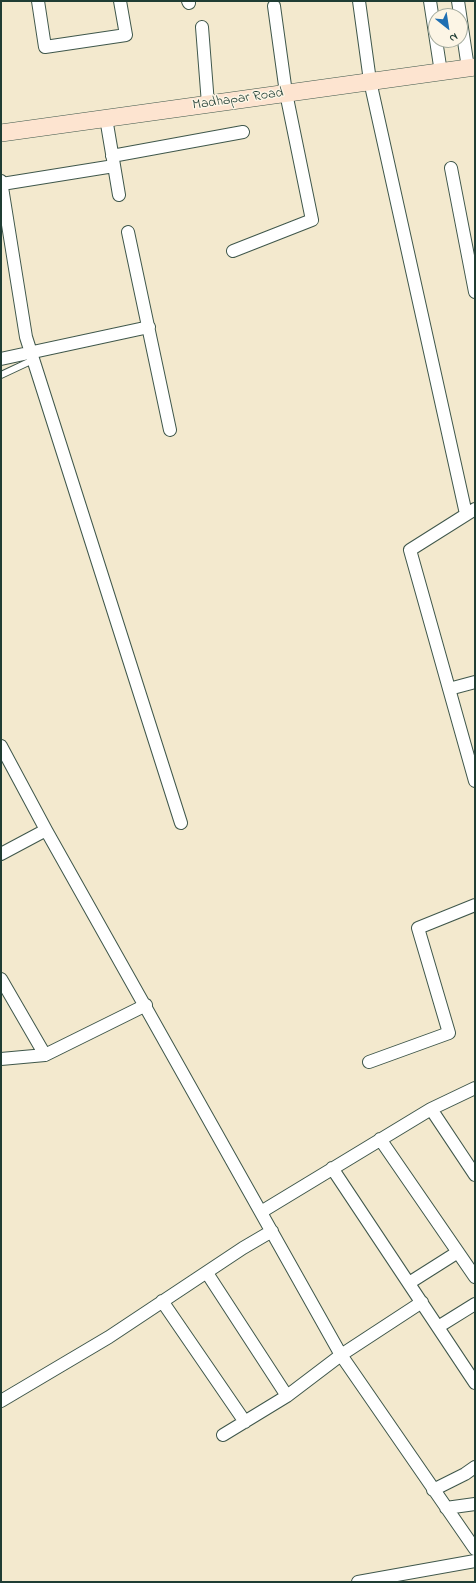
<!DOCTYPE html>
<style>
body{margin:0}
#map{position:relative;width:476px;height:1583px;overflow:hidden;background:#f3e9ce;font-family:"Indie Flower",sans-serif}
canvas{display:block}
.frame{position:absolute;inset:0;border:2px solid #1f3d34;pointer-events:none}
.north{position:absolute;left:428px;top:8px;width:40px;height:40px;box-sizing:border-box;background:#fcf5e5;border:1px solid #a4ab9e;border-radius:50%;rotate:150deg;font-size:11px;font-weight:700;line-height:16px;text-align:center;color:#1f3d34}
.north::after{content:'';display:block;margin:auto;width:14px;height:18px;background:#1f6fb2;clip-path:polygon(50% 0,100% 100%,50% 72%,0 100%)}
</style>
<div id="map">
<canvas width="476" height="1583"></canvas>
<div class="frame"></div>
<div class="north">N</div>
</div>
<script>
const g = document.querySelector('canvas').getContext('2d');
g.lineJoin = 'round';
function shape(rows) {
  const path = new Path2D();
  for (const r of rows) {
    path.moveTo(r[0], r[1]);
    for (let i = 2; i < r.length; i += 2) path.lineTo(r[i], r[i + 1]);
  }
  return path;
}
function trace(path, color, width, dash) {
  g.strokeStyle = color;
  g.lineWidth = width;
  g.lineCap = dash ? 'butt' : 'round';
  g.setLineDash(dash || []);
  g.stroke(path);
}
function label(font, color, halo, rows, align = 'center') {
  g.font = font + ' "Indie Flower",sans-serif';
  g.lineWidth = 3;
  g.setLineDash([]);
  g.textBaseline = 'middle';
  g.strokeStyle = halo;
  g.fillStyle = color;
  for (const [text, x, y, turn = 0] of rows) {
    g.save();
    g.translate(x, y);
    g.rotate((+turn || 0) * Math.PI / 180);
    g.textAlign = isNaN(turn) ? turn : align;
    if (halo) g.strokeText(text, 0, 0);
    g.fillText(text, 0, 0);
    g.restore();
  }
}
const service = shape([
 [1,375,33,360]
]);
const minor = shape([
 [38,1,45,47,126,35,120,1],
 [188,1,189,3],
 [359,1,370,81,466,514],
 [430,1,440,66,442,71],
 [458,1,468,68],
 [202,27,208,104],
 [106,118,119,195],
 [112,156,243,132],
 [451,168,475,292],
 [1,181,26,337,181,823],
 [2,184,114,166],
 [128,232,170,430],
 [233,251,312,220,286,93,274,6],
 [1,359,149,327],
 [475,509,410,550,475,781],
 [449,689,475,682],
 [1,746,46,830,341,1355,475,1549],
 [1,854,46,830],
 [1,979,45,1055],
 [1,1059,45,1055,146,1005],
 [369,1062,449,1033,418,928,475,905],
 [431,1109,475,1175],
 [380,1139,475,1277],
 [332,1168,475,1383],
 [261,1212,431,1109,475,1088],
 [207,1273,287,1396],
 [409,1283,458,1252],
 [162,1301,245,1422],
 [438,1327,475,1304],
 [1,1401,109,1337,243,1248,272,1231],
 [223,1435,287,1396,341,1355,422,1302],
 [433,1490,465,1474,475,1467],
 [446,1508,475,1504],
 [358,1582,475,1561]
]);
const secondary = shape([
 [1,133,475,67]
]);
trace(service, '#3f574b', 8);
trace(minor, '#3f574b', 14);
trace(secondary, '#3f574b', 18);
trace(service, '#fff', 6);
trace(minor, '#fff', 12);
trace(secondary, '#fde4d0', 17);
label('14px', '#1f3d34', '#fcf5e5', [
 ["Madhapar Road",238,100,-8]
]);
</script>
